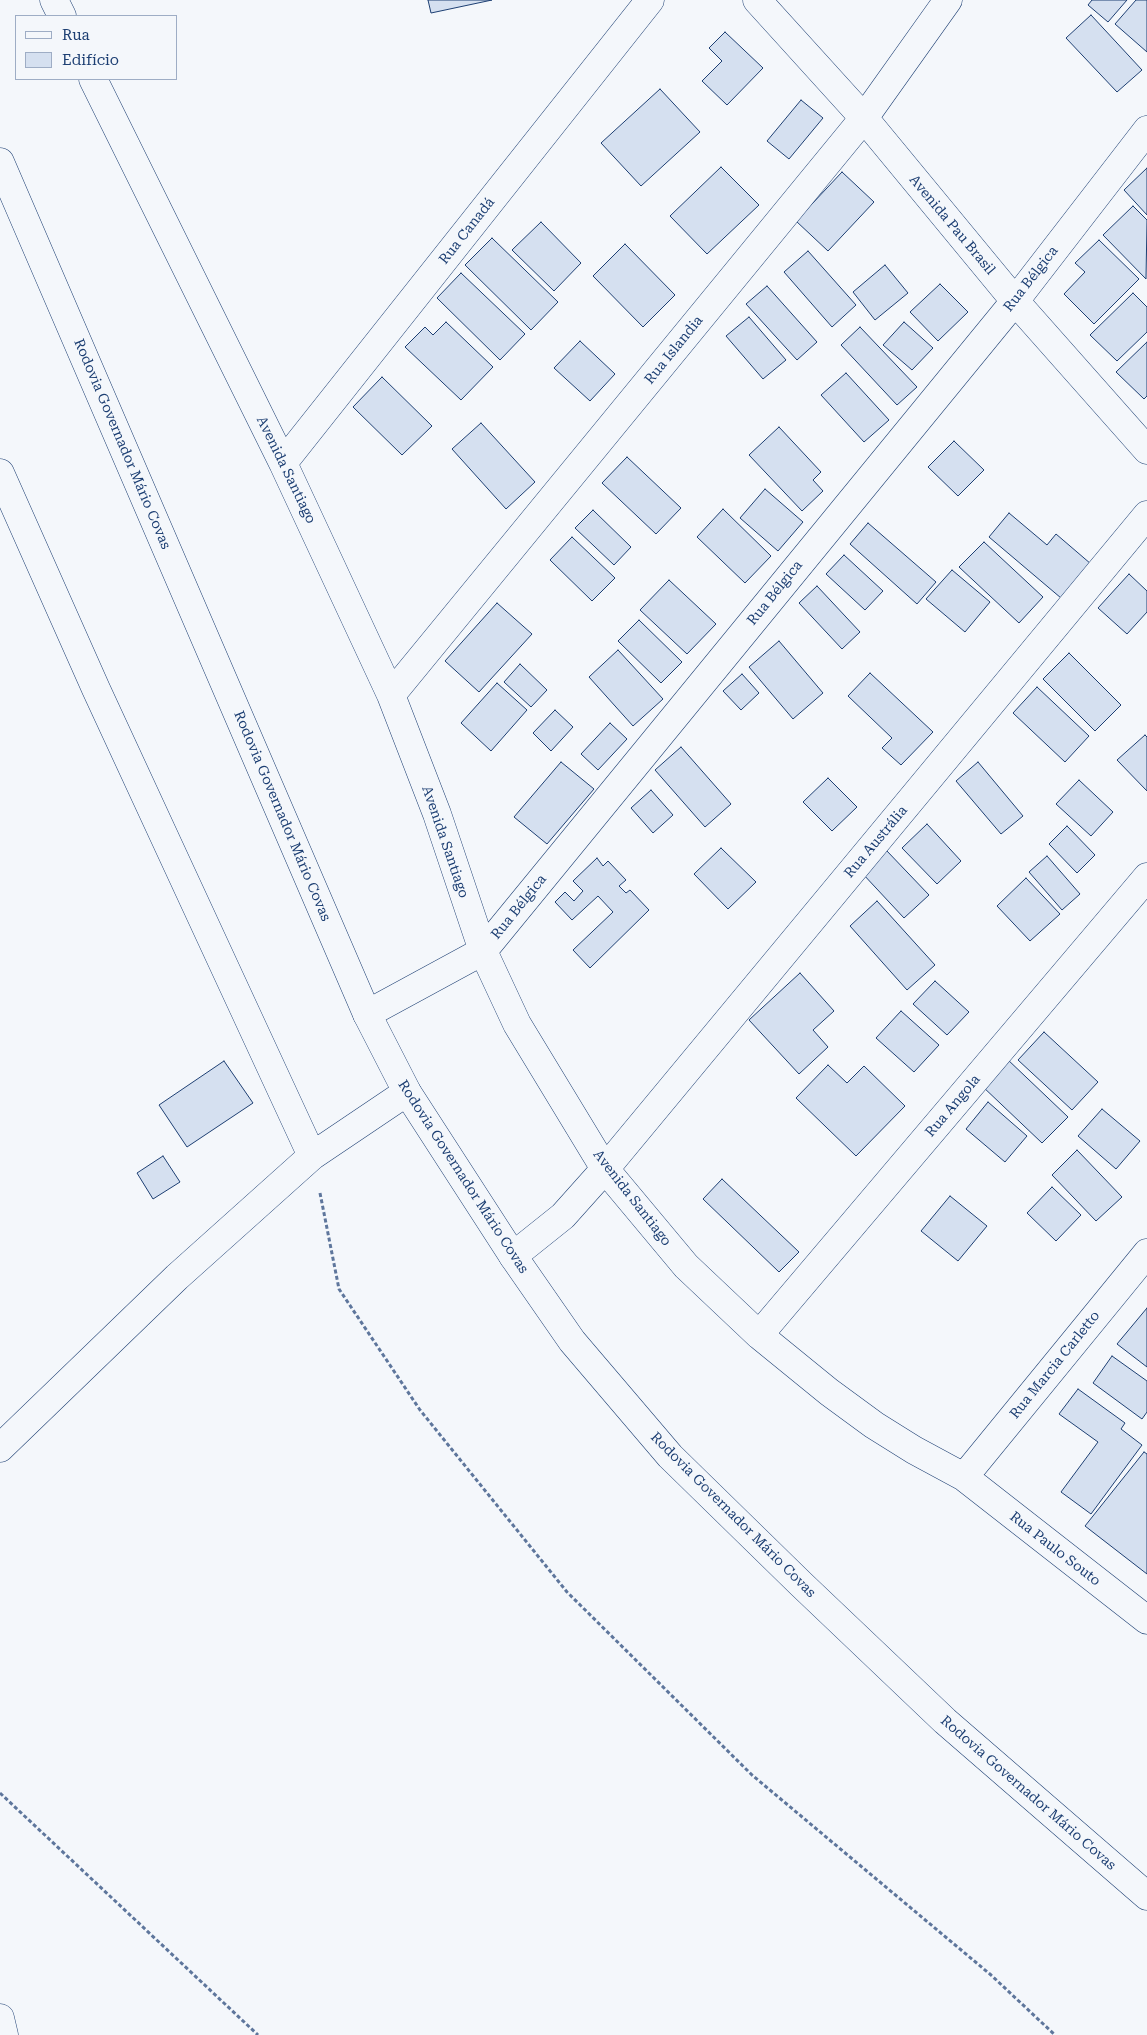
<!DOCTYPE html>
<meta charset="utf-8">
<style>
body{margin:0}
#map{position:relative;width:1147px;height:2035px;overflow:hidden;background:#f4f7fb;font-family:"Roboto Serif",serif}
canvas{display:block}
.legend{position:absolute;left:15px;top:15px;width:162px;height:65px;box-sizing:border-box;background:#f4f7fb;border:1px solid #9eadc5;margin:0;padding:6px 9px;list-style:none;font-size:15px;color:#1d3f73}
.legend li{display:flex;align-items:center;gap:10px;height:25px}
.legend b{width:25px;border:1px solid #9eadc5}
</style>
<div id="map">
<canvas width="1147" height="2035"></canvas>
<ul class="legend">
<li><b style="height:6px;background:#f4f7fb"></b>Rua</li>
<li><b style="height:14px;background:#d5e0f0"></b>Edifício</li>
</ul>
</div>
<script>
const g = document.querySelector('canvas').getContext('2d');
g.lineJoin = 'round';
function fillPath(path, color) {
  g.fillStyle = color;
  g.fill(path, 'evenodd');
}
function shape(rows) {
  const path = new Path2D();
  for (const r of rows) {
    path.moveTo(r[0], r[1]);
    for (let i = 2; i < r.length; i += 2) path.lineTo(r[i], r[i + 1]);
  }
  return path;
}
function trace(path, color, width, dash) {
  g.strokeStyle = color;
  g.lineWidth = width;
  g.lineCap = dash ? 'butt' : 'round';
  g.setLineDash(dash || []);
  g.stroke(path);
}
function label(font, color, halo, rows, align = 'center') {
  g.font = font + ' "Roboto Serif",serif';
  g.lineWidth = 4;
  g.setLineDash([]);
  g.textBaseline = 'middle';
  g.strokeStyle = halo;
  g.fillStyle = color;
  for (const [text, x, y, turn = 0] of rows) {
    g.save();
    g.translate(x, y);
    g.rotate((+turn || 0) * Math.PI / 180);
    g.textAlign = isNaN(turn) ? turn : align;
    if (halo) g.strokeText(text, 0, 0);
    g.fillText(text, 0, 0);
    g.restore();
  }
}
const building = shape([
 [428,0,492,0,431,13,428,0],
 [1092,0,1127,0,1108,22,1088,5,1092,0],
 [1136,0,1147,0,1147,52,1115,24,1136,0],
 [1091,15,1142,70,1117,92,1066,38,1091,15],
 [725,32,763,68,727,105,702,81,722,61,709,48,725,32],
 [660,89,700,132,641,186,601,143,660,89],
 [801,100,823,118,789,159,767,141,801,100],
 [721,167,759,205,707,254,670,216,721,167],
 [1147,168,1147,215,1124,190,1147,168],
 [842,172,874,202,828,251,796,221,842,172],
 [1133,206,1147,220,1146,279,1103,235,1133,206],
 [541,222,581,263,554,291,512,250,541,222],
 [492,238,558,302,531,330,465,265,492,238],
 [1099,240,1139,279,1094,324,1064,294,1085,272,1075,263,1099,240],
 [625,244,675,295,643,327,593,276,625,244],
 [808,251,856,305,832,327,784,272,808,251],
 [885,265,908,293,875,320,853,292,885,265],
 [461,273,525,334,500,360,437,298,461,273],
 [940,284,968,312,938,341,910,312,940,284],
 [767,286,817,342,797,360,746,304,767,286],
 [1133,293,1147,307,1147,332,1117,361,1090,335,1133,293],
 [749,317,786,360,763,379,726,336,749,317],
 [446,322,493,367,461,400,405,347,425,327,433,335,446,322],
 [904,322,933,348,912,370,883,345,904,322],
 [860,327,917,387,897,405,841,345,860,327],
 [580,341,615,374,590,401,554,368,580,341],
 [1147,342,1147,396,1144,399,1116,372,1147,342],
 [846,373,889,420,864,442,821,395,846,373],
 [382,377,432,426,402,455,353,407,382,377],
 [481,423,535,482,506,509,452,449,481,423],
 [779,427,821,472,813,480,823,491,802,511,749,455,779,427],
 [954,441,984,470,958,496,928,467,954,441],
 [627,457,681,508,656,534,602,483,627,457],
 [765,489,803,522,778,551,740,518,765,489],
 [723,509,771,556,745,583,697,537,723,509],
 [593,510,631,547,614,565,575,528,593,510],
 [1009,513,1047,545,1056,534,1091,564,1061,598,989,537,1009,513],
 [868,523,936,582,917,604,850,544,868,523],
 [572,537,615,578,592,601,550,560,572,537],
 [984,542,1043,597,1019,623,959,567,984,542],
 [844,555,883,591,865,610,826,574,844,555],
 [952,570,990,602,965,632,926,599,952,570],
 [1129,574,1147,591,1147,612,1127,634,1098,608,1129,574],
 [669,580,716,624,687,654,640,610,669,580],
 [817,586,860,632,842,649,799,603,817,586],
 [497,603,532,634,479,692,445,661,497,603],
 [639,620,682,662,661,683,618,641,639,620],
 [779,641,823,693,793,719,749,667,779,641],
 [618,650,663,699,633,726,589,677,618,650],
 [1069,653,1121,705,1095,731,1043,679,1069,653],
 [520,664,547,690,531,707,504,682,520,664],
 [870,673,933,732,901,765,882,748,892,738,848,696,870,673],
 [742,674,759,693,741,710,723,691,742,674],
 [497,683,527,710,491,751,461,723,497,683],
 [1037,687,1089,736,1065,762,1013,713,1037,687],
 [555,710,573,727,551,751,533,733,555,710],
 [610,723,627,739,598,770,581,754,610,723],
 [1145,735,1147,737,1147,791,1117,760,1145,735],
 [681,747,731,804,705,827,655,770,681,747],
 [561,762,594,789,547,844,514,817,561,762],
 [978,762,1023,816,1001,834,956,781,978,762],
 [828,778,857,807,832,831,803,802,828,778],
 [1079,780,1113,812,1091,836,1056,804,1079,780],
 [651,790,673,815,653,833,631,808,651,790],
 [927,824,961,861,937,884,902,848,927,824],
 [1067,826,1095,855,1077,873,1049,844,1067,826],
 [721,848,756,882,728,909,694,874,721,848],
 [886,850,929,895,904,918,862,873,886,850],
 [1047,856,1080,894,1062,910,1029,872,1047,856],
 [597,858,603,866,608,861,626,880,619,886,626,893,630,890,649,910,590,968,573,950,613,912,598,896,572,920,555,902,565,892,574,901,583,891,573,881,597,858],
 [1026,878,1060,914,1030,941,997,906,1026,878],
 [877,901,935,965,907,990,850,926,877,901],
 [800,973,834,1011,813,1030,828,1047,799,1074,749,1020,800,973],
 [935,981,969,1012,947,1035,913,1004,935,981],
 [901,1011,939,1045,914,1072,876,1038,901,1011],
 [1044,1032,1098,1082,1072,1110,1018,1060,1044,1032],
 [1006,1058,1068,1117,1042,1143,981,1085,1006,1058],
 [224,1061,253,1103,187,1147,159,1105,224,1061],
 [828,1065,847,1083,864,1066,905,1106,856,1156,796,1098,828,1065],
 [988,1102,1027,1136,1005,1162,966,1129,988,1102],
 [1102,1109,1140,1141,1116,1169,1078,1136,1102,1109],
 [1077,1150,1122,1197,1096,1221,1052,1175,1077,1150],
 [163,1156,180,1182,153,1199,137,1173,163,1156],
 [722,1179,799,1252,779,1272,703,1199,722,1179],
 [1052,1187,1081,1215,1056,1241,1027,1213,1052,1187],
 [950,1196,987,1226,958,1261,921,1231,950,1196],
 [1147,1308,1147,1367,1117,1344,1147,1308],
 [1112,1356,1147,1381,1147,1412,1142,1419,1093,1383,1112,1356],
 [1078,1389,1125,1423,1121,1429,1142,1445,1091,1514,1061,1492,1098,1442,1059,1414,1078,1389],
 [1144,1452,1147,1454,1147,1574,1085,1526,1144,1452]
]);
fillPath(building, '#d5e0f0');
trace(building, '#1d3f73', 1);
const minor = shape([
 [54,0,62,16],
 [757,0,864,118,1015,301,1147,450],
 [93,79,283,463,391,695,437,814,483,951,517,1024,605,1169,686,1266,759,1335,829,1392,874,1425,914,1450,964,1477,1147,1620],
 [283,463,650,0],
 [0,473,96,689,312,1156],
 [391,695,864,118,948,0],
 [367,1014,483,951,1015,301,1147,130],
 [513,1256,563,1216,605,1169,1147,515],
 [759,1335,1147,877],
 [0,1448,177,1277,312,1156,407,1092],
 [964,1477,1147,1253],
 [0,2018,4,2035]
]);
const highway = shape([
 [0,162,367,1014,407,1092,513,1256,572,1341,670,1456,801,1584,945,1721,1147,1896]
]);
trace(minor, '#1d3f73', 29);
trace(highway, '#1d3f73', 29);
trace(shape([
 [320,1193,339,1289,420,1410,567,1592,752,1775,991,1975,1055,2035],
 [0,1793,258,2035]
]), '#5e769c', 3, [4, 2.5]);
trace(minor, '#f4f7fb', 28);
trace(highway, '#f4f7fb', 28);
label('14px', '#1d3f73', '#f4f7fb', [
 ["Avenida Pau Brasil",952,225,50],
 ["Rua Canadá",467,231,-52],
 ["Rua Bélgica",1031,279,-52],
 ["Rua Islandia",674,350,-51],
 ["Rodovia Governador Mário Covas",122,444,67],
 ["Avenida Santiago",286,470,64],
 ["Rua Bélgica",775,593,-51],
 ["Rodovia Governador Mário Covas",282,816,67],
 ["Avenida Santiago",445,842,71],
 ["Rua Austrália",876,842,-50],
 ["Rua Bélgica",519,907,-51],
 ["Rua Angola",953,1106,-50],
 ["Rodovia Governador Mário Covas",463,1177,57],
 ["Avenida Santiago",632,1198,52],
 ["Rua Marcia Carletto",1055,1365,-51],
 ["Rodovia Governador Mário Covas",733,1515,45],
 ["Rua Paulo Souto",1055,1549,38],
 ["Rodovia Governador Mário Covas",1028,1793,41]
]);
</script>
